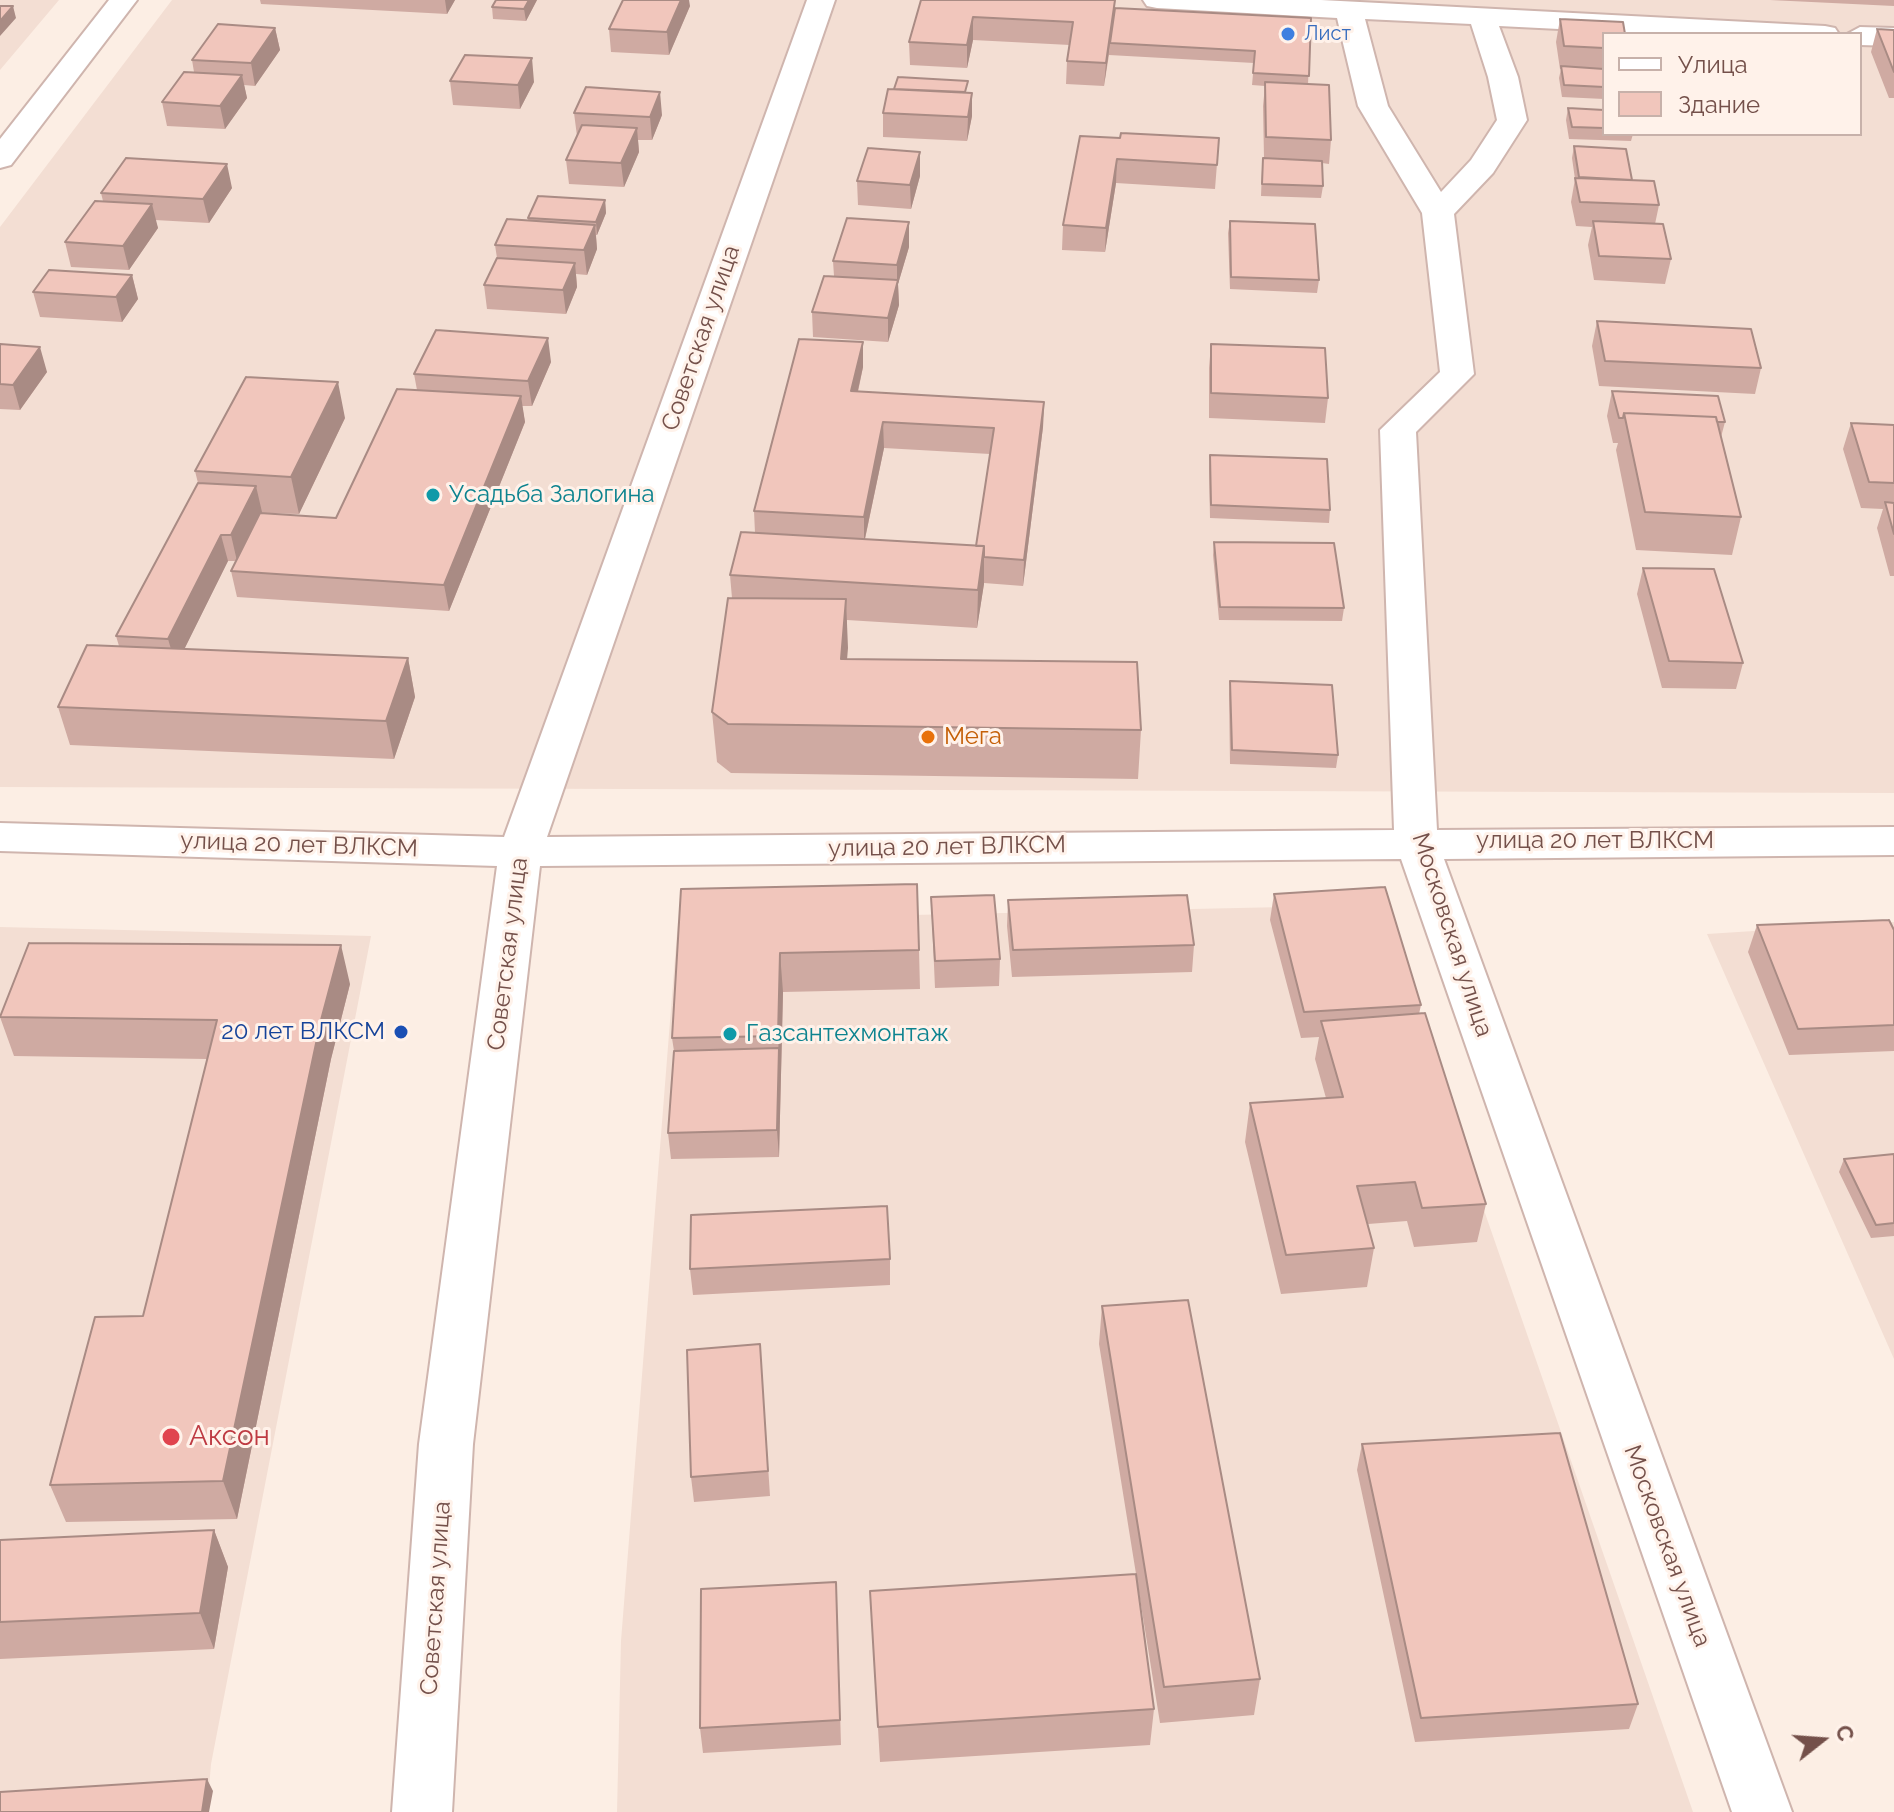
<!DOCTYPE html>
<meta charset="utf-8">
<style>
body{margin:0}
#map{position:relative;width:1894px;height:1812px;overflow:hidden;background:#fceee4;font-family:Raleway,sans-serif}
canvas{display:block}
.legend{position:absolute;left:1602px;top:32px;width:260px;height:104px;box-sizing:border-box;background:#fff2ea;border:2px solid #c7b1aa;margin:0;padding:10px 14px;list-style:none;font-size:24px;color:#74504a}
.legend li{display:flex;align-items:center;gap:16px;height:40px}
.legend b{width:40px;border:2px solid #c7b1aa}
.north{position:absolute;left:1782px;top:1700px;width:80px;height:80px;-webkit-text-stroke:6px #fff2ea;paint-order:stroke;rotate:73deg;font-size:22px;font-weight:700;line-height:32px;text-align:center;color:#74504a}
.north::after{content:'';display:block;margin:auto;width:28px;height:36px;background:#74504a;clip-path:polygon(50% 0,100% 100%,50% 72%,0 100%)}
</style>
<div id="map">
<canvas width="1894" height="1812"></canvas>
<ul class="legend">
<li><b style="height:10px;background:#fff"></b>Улица</li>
<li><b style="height:22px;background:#f1c6bc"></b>Здание</li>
</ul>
<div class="north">С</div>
</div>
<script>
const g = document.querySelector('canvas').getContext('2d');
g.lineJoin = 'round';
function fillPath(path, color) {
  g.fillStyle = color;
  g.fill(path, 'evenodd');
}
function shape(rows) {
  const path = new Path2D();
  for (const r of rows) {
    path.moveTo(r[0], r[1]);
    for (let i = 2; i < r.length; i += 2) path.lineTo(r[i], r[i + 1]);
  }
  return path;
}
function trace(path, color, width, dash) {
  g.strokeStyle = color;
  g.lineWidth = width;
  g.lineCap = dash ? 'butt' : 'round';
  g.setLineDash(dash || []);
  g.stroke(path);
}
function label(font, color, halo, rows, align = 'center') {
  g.font = font + ' Raleway,sans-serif';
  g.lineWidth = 6;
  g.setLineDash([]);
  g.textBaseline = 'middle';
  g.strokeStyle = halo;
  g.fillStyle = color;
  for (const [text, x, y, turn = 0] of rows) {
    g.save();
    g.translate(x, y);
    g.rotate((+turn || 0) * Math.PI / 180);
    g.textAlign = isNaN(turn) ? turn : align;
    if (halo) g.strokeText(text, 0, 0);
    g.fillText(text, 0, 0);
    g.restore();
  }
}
fillPath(shape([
 [0,0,59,0,0,70],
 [172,0,1894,0,1894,793,0,787,0,227],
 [1604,34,1860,34,1860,134,1604,134],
 [1378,905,1693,1812,617,1812,621,1641,678,920],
 [1894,922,1894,1359,1707,934],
 [0,927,371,936,211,1764,207,1812,0,1812]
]), '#f3ded3');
const minor = shape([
 [109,0,137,0,11,165,0,168,0,139,109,0],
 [807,0,835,0,547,837,1394,830,1380,430,1440,372,1422,213,1358,106,1337,18,1157,8,1147,6,1143,0,1321,0,1825,26,1835,28,1839,34,1659,34,1499,26,1518,77,1527,120,1493,173,1454,214,1474,374,1416,432,1437,830,1894,827,1894,855,1444,859,1792,1812,1732,1812,1401,859,540,866,473,1444,452,1812,392,1812,419,1444,497,866,0,851,0,823,504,837,807,0],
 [1365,19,1471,24,1488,77,1497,120,1471,160,1441,192,1388,106,1365,19],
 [1860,27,1894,28,1894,46,1860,45,1860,34,1847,34,1860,27]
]);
trace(minor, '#cfb5ae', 4);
fillPath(minor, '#fff');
fillPath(shape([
 [260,0,455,0,447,14,261,4],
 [537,0,526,21,493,19,492,7],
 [921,0,1311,18,1308,84,1331,140,1329,164,1322,163,1323,186,1321,198,1261,196,1262,170,1264,158,1263,106,1265,86,1252,85,1254,63,1109,55,1104,86,1066,84,1067,61,1070,45,973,40,967,68,910,65,909,42],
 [1770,0,1894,0,1894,6],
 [690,6,669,55,611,52,609,29],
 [1560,19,1604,34,1604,99,1562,97,1559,78,1561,69,1560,69,1556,42],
 [275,28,280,50,255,86,244,85,247,98,225,129,167,126,162,102,194,72,192,60],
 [1877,29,1894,30,1894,98,1889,98,1871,52],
 [450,81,534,82,520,109,453,105],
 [968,92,972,93,972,116,967,141,883,137,883,113],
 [1568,108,1604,110,1604,134,1633,134,1631,141,1569,139,1566,120],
 [574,113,662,115,652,140,638,140,639,152,624,187,569,184,566,160,577,136],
 [1120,138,1219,138,1215,189,1116,183,1105,252,1062,250,1063,225],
 [1574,146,1632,180,1659,205,1655,224,1671,259,1665,284,1594,280,1588,245,1592,227,1576,226,1571,202,1575,179,1572,158],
 [920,176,911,209,858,205,857,181],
 [232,188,209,223,155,220,158,228,129,270,71,267,65,242,103,201,101,193],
 [605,200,606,213,597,235,596,235,597,249,587,275,576,274,577,287,566,314,487,309,484,285,497,258,495,245,528,221,528,218],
 [1230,221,1319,280,1317,293,1230,289,1228,233],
 [909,222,909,247,898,284,899,305,888,342,813,337,812,312,834,276,833,261],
 [132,275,138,299,122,322,40,317,33,292],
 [1597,321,1761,368,1755,394,1599,386,1592,346],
 [863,342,863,367,858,392,1044,402,1043,427,1023,586,984,583,977,628,847,620,847,659,1141,730,1138,779,731,773,717,762,712,712,732,598,730,575,755,533,754,511],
 [884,448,990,454,976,546,865,539],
 [0,344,47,372,20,410,0,409],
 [1211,344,1328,398,1325,423,1209,418,1209,368],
 [551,362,532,406,522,406,525,422,449,611,237,597,231,571,236,561,228,561,184,649,408,658,415,697,394,759,70,745,58,707,119,646,116,636,198,483,195,471,345,418,299,514,261,513,336,518,417,390,414,374],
 [1612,391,1725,422,1721,437,1741,517,1732,555,1636,550,1616,450,1618,443,1613,443,1607,416],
 [1851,423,1894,425,1894,576,1890,576,1877,528,1883,509,1861,508,1843,449],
 [1210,455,1330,510,1329,523,1210,518,1209,468],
 [1214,542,1344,608,1342,621,1219,620,1213,555],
 [1643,568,1743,663,1736,689,1662,688,1637,594],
 [1230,681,1338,755,1336,768,1230,764,1229,694],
 [681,889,919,950,920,989,783,992,779,1157,671,1159,668,1133,674,1051,672,1038],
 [1274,894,1421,1005,1419,1014,1486,1204,1477,1242,1414,1247,1407,1221,1368,1224,1374,1248,1367,1287,1281,1294,1245,1142,1250,1103,1326,1098,1315,1059,1319,1037,1301,1038,1270,920],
 [931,897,1000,959,999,986,935,988],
 [1008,900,1194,945,1192,972,1012,977,1007,926],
 [1757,925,1894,930,1894,1051,1789,1055,1748,952],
 [350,984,331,1059,237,1519,66,1522,50,1485,143,1316,207,1059,14,1056,0,1017],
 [1894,1154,1894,1236,1871,1238,1839,1172,1844,1159],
 [890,1259,890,1285,693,1295,690,1269],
 [1102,1306,1260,1679,1254,1715,1160,1723,1099,1344],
 [760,1344,770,1496,694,1502,691,1477],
 [1362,1444,1638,1704,1629,1729,1415,1742,1357,1470],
 [214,1530,228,1567,214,1649,0,1659,0,1540],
 [870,1591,1154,1709,1150,1745,880,1762],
 [837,1607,841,1745,703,1753,700,1728]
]), '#cfaaa2');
fillPath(shape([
 [445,0,455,0,447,14],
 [529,0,537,0,526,21,524,9],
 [681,0,689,0,690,6,669,55,667,32],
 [1115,0,1114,20,1110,43,1104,86,1106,63],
 [13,6,16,18,0,36,0,21],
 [973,17,973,40,967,68,967,45],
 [275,28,280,50,255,86,251,63],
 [532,58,534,82,520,109,518,85],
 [242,75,247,98,225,129,220,106],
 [660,92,662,115,652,140,650,117],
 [972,93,972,116,967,141,968,117],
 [637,128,639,152,624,187,621,163],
 [920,152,920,176,911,209,910,185],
 [1117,159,1116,183,1105,252,1106,228],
 [227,164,232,188,209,223,203,199],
 [605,200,606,213,597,235,596,222],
 [152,204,158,228,129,270,123,246],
 [909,222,909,247,898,284,899,305,888,342,888,318,897,285,897,265],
 [595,225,597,249,587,275,584,250],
 [575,263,577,287,566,314,563,290],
 [132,275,138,299,122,322,116,297],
 [548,338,551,362,532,406,528,381],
 [863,342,863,367,852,417,851,391],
 [40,347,47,372,20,410,13,385],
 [338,382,345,418,299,514,291,477],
 [521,396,525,422,449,611,444,585],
 [1044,402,1043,427,1023,586,1024,560],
 [883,422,884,448,864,543,864,517],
 [256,486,262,512,237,561,231,535],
 [221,535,228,561,176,666,168,639],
 [984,546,984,584,977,628,978,590],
 [846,599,848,648,843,708,841,659],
 [408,658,415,697,394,759,386,721],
 [341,945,350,984,331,1059,237,1519,223,1481,321,1020],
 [780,953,783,992,779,1157,777,1130],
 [214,1530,228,1567,214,1649,200,1613],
 [207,1779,213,1791,209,1812,202,1812]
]), '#a98b84');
const building = shape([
 [496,0,529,0,524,9,492,7,496,0],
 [623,0,681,0,667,32,609,29,623,0],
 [921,0,1115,0,1106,63,1067,61,1073,22,973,17,967,45,909,42,921,0],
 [0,6,13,6,0,21,0,6],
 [1115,8,1311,18,1309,76,1253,73,1255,51,1110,43,1115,8],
 [1560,19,1623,22,1625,34,1604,34,1604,48,1564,46,1560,19],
 [218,24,275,28,251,63,192,60,218,24],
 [1877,29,1894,30,1894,72,1877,29],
 [465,55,532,58,518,85,450,81,465,55],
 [1561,66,1604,69,1604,87,1564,85,1561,66],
 [184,72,242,75,220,106,162,102,184,72],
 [898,77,968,81,965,92,894,89,898,77],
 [1265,82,1329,85,1331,140,1266,137,1265,82],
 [586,87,660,92,650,117,574,113,586,87],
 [888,89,972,93,968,117,883,113,888,89],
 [1568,108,1604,110,1604,128,1572,127,1568,108],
 [582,125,637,128,621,163,566,160,582,125],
 [1121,133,1219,138,1217,165,1117,159,1106,228,1063,225,1080,136,1120,138,1121,133],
 [1574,146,1626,149,1632,180,1579,177,1574,146],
 [868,148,920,152,910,185,857,181,868,148],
 [126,158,227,164,203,199,101,193,126,158],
 [1263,158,1322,161,1323,186,1262,184,1263,158],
 [1575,178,1654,181,1659,205,1580,202,1575,178],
 [538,196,605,200,596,222,528,218,538,196],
 [95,201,152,204,123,246,65,242,95,201],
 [847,218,909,222,897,265,833,261,847,218],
 [507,219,595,225,584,250,495,245,507,219],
 [1230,221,1315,224,1319,280,1231,277,1230,221],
 [1593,221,1663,224,1671,259,1599,256,1593,221],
 [497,258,575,263,563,290,484,285,497,258],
 [49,270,132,275,116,297,33,292,49,270],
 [824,276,898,280,888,318,812,312,824,276],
 [1597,321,1751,329,1761,368,1605,361,1597,321],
 [436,330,548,338,528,381,414,374,436,330],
 [799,339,863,342,851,391,1044,402,1024,560,984,557,984,546,976,546,994,428,883,422,864,517,754,511,799,339],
 [0,344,40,347,13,385,0,384,0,344],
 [1211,344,1325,348,1328,398,1211,393,1211,344],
 [246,377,338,382,291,477,195,471,246,377],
 [397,389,521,396,444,585,231,571,260,513,336,518,397,389],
 [1612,391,1718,396,1725,422,1717,422,1716,417,1624,413,1623,418,1619,418,1612,391],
 [1624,413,1716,417,1741,517,1645,512,1624,413],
 [1851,423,1894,425,1894,483,1869,482,1851,423],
 [1210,455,1327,459,1330,510,1211,505,1210,455],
 [198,483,256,486,231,535,221,535,168,639,116,636,198,483],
 [1885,502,1894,503,1894,534,1885,502],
 [741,532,984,546,978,590,730,575,741,532],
 [1214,542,1334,543,1344,608,1220,607,1214,542],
 [1643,568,1714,569,1743,663,1669,661,1643,568],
 [728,598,846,599,841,659,1137,662,1141,730,728,724,712,712,728,598],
 [87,645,408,658,386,721,58,707,87,645],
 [1230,681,1332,685,1338,755,1232,750,1230,681],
 [917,884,919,950,780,953,778,1036,672,1038,681,889,917,884],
 [1385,887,1421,1005,1304,1012,1274,894,1385,887],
 [994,895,1000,959,935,961,931,897,994,895],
 [1187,895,1194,945,1013,950,1008,900,1187,895],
 [1889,920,1894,930,1894,1025,1798,1029,1757,925,1889,920],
 [29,943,341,945,321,1020,223,1481,50,1485,95,1317,143,1316,217,1020,0,1017,29,943],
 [1425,1013,1486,1204,1422,1208,1415,1182,1357,1186,1374,1248,1286,1255,1250,1103,1343,1097,1321,1021,1425,1013],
 [779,1048,777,1130,668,1133,674,1051,779,1048],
 [1894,1154,1894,1223,1876,1225,1844,1159,1894,1154],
 [887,1206,890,1259,690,1269,691,1215,887,1206],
 [1188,1300,1260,1679,1164,1687,1102,1306,1188,1300],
 [760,1344,768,1471,691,1477,687,1350,760,1344],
 [1560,1433,1638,1704,1421,1718,1362,1444,1560,1433],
 [214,1530,200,1613,0,1622,0,1540,214,1530],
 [1136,1574,1154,1709,878,1727,870,1591,1136,1574],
 [836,1582,840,1720,700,1728,701,1589,836,1582],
 [207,1779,202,1812,0,1812,0,1792,207,1779]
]);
fillPath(building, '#f1c6bc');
trace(building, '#a98b84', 2);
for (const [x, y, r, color] of [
 [1288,34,8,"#3f7fe0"],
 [433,495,8,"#0f9aa8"],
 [928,737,8,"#e8710a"],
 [401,1032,8,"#1a4fb4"],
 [730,1034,8,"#0f9aa8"],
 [171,1437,10,"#e0444e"]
]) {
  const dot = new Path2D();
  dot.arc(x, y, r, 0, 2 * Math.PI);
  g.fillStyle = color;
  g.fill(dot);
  trace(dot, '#fff2ea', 3);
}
label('20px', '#366cbe', '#fff2ea', [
 ["Лист",1304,34]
], 'left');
label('24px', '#74504a', '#fff2ea', [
 ["Советская улица",701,338,-71],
 ["улица 20 лет ВЛКСМ",1595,841],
 ["улица 20 лет ВЛКСМ",299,845,2],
 ["улица 20 лет ВЛКСМ",947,847,-1],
 ["Московская улица",1452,935,72],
 ["Советская улица",508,954,-83],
 ["Московская улица",1667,1546,70],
 ["Советская улица",436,1598,-86]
]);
label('24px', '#0d838f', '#fff2ea', [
 ["Усадьба Залогина",449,495],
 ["Газсантехмонтаж",746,1034]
], 'left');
label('24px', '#c56008', '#fff2ea', [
 ["Мега",944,737]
], 'left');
label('24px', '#164399', '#fff2ea', [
 ["20 лет ВЛКСМ",385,1032]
], 'right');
label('28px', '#be3a42', '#fff2ea', [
 ["Аксон",189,1437]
], 'left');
</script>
